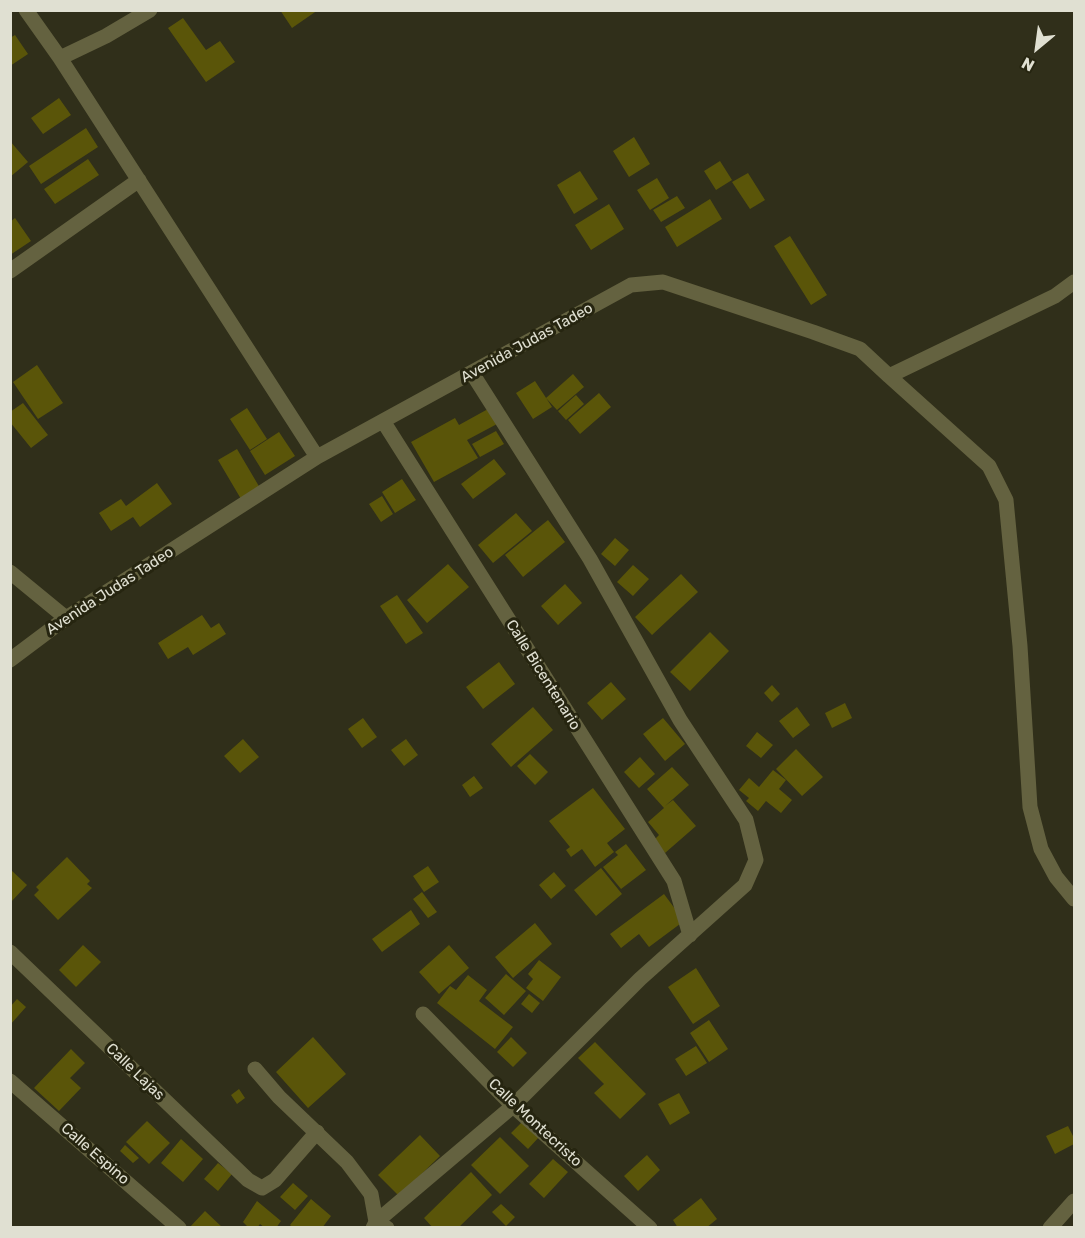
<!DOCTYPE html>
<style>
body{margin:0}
#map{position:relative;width:1085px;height:1238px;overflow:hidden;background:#302f1a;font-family:Rubik,sans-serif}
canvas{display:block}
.frame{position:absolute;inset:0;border:12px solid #e0e0d2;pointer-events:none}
.north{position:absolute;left:1007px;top:18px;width:60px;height:60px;-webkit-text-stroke:4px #262510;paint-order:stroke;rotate:209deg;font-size:16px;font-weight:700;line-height:24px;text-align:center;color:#e0e0d2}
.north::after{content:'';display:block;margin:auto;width:21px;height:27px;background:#e0e0d2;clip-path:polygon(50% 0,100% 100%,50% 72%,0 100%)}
</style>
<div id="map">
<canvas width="1085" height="1238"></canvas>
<div class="frame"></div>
<div class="north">N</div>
</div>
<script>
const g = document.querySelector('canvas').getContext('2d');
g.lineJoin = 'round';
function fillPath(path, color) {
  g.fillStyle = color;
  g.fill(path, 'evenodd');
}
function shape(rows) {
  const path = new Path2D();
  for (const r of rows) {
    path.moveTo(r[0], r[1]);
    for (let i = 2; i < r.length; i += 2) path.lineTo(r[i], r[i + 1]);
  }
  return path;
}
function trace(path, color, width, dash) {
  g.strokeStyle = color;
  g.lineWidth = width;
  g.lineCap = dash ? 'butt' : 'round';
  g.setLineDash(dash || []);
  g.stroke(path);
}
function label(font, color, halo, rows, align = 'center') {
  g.font = font + ' Rubik,sans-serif';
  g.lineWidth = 6;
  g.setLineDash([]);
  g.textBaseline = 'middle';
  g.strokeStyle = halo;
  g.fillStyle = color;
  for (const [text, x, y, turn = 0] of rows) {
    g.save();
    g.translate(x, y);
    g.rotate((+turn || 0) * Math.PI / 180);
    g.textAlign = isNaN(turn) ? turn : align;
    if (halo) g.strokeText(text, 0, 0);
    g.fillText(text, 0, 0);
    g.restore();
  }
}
fillPath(shape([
 [280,10,318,10,292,28],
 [183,18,206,50,220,41,235,62,206,82,168,28],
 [15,35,28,54,10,66,10,38],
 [59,98,71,115,43,134,31,118],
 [86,128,98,147,41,184,29,166],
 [634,137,650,164,629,177,613,151],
 [10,141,28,162,10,177],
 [88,159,99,175,55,204,44,189],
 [720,161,732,180,716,190,704,171],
 [580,171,598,199,574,214,557,185],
 [748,173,765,200,750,209,732,182],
 [657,178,669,198,650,210,637,190],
 [677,196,685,208,661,222,653,210],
 [710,199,722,219,677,247,665,227],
 [609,204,624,229,591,250,575,225],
 [15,218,31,241,10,255,10,222],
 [790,236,827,295,811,305,774,246],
 [37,365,63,403,38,419,13,382],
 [573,374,584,387,557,410,546,398],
 [535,381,552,407,533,419,516,393],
 [599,393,611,407,580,434,568,420],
 [576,395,584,404,566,420,558,411],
 [23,403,48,435,31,448,10,422,10,412],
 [247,408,267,439,250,450,230,419],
 [488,409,497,424,467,440,478,458,434,482,411,442,455,418,459,425],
 [496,431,504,444,480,457,472,444],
 [279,432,295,456,265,475,250,451],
 [237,449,260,488,241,499,218,460],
 [494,459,506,474,473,499,461,484],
 [402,479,416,500,395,513,382,492],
 [157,483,172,504,140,527,133,517,111,531,99,513,121,499,126,506],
 [382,496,393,514,381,522,369,504],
 [516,513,532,531,493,563,478,545],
 [548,520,565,542,523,577,505,555],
 [615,538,629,550,615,566,601,554],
 [448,564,469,587,427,623,407,600],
 [633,565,649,579,633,596,617,582],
 [681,574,698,592,652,635,635,617],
 [565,584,582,603,558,625,541,606],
 [397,595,423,633,406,644,380,606],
 [202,615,211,628,219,623,226,634,193,655,188,647,168,659,158,643],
 [710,632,729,651,690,691,670,672],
 [499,662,515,684,483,709,466,687],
 [611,682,626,699,602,720,587,703],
 [772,685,780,694,772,702,764,693],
 [845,703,852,718,832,728,825,713],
 [533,707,553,730,511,767,491,744],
 [797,707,810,725,793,738,779,721],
 [363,718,377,737,362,748,348,729],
 [663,718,685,744,665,761,643,734],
 [757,732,773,745,761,758,746,746],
 [243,739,259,757,240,773,224,756],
 [406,739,418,755,404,766,391,750],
 [796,749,823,777,802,796,776,769],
 [530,754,548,772,535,785,517,766],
 [640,757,655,774,639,788,624,772],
 [672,767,689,785,665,806,673,800,696,826,665,853,654,840,659,835,648,822,664,808,647,789],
 [773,770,786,780,779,789,792,800,781,813,766,801,758,811,746,801,749,798,739,790,749,778,759,787],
 [474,776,483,788,470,797,462,785],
 [593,788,625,829,607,843,614,852,595,867,582,849,571,857,566,850,570,847,549,821],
 [626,844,646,870,621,889,603,867,618,855,615,852],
 [67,857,90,881,87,884,92,888,58,920,34,895,39,890,36,887],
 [428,866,439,882,424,892,413,876],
 [601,868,622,894,596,916,574,890],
 [10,869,27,885,10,903],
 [554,872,566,886,551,899,539,885],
 [422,892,437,912,428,918,413,899],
 [664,894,684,921,649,947,639,934,621,948,610,934],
 [411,910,420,924,382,952,372,939],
 [535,923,552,944,513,978,495,957],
 [83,945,101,962,76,987,59,970],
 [449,945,469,968,439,994,419,972],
 [539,960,561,977,543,1001,526,988,533,979,528,974],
 [696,968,720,1006,693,1024,668,987],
 [506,974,526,991,504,1015,485,998],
 [468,975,487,990,479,1001,513,1027,495,1049,437,1003,450,986,456,990],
 [529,994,540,1003,532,1013,521,1004],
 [17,999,26,1007,10,1025,10,1007],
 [709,1020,728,1049,709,1062,690,1033],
 [313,1037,346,1074,308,1108,276,1072],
 [511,1037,527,1053,513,1067,497,1052],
 [595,1042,646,1094,620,1119,594,1093,604,1084,578,1058],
 [696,1046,707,1063,686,1076,675,1059],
 [71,1049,85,1063,70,1078,81,1088,59,1111,34,1088],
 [239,1089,245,1098,237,1104,231,1095],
 [679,1093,690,1113,670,1125,658,1104],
 [147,1121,170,1143,149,1164,126,1142],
 [523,1121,540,1136,528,1149,511,1133],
 [1068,1126,1074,1138,1074,1144,1055,1154,1046,1136],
 [420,1135,440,1156,399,1196,378,1175],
 [500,1137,529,1166,500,1194,471,1165],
 [181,1139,203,1159,183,1182,161,1163],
 [125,1145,139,1158,133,1163,120,1151],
 [647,1155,660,1170,638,1191,624,1176],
 [553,1159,568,1172,544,1198,529,1184],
 [218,1163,232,1174,218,1191,204,1179],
 [471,1172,492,1195,458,1228,433,1228,424,1218],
 [293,1183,308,1196,295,1210,280,1197],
 [701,1198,717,1219,706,1228,678,1228,673,1220],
 [311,1199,331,1216,322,1228,293,1228,290,1225],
 [257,1201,281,1221,276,1228,265,1228,260,1224,257,1228,249,1228,243,1222],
 [501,1204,515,1217,506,1226,492,1212],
 [205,1211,223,1228,189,1228]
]), '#5a5509');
trace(shape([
 [26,10,60,58,317,457],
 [60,58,106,36,150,10],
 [10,271,139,180],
 [889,376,989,466,1006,500,1020,646,1030,807,1041,849,1056,877,1074,899],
 [383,421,674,881,690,935],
 [10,572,66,618],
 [10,660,66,618,317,457,631,285,663,282,813,332,860,349,889,376,1055,296,1074,282],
 [10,952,248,1180,262,1188,275,1180,317,1132],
 [423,1014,513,1106,650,1228],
 [255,1069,279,1097,347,1162,371,1194,376,1222,387,1228],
 [10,1081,179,1228],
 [373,1228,376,1222,513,1106,640,979,745,885,756,860,746,820,680,720,590,559,472,373],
 [1050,1228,1074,1201]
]), '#646240', 15);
label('15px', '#e0e0d2', '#262510', [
 ["Avenida Judas Tadeo",527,343,-29],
 ["Avenida Judas Tadeo",110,591,-33],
 ["Calle Bicentenario",543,675,58],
 ["Calle Lajas",135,1072,44],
 ["Calle Montecristo",535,1123,43],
 ["Calle Espino",95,1154,41]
]);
</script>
